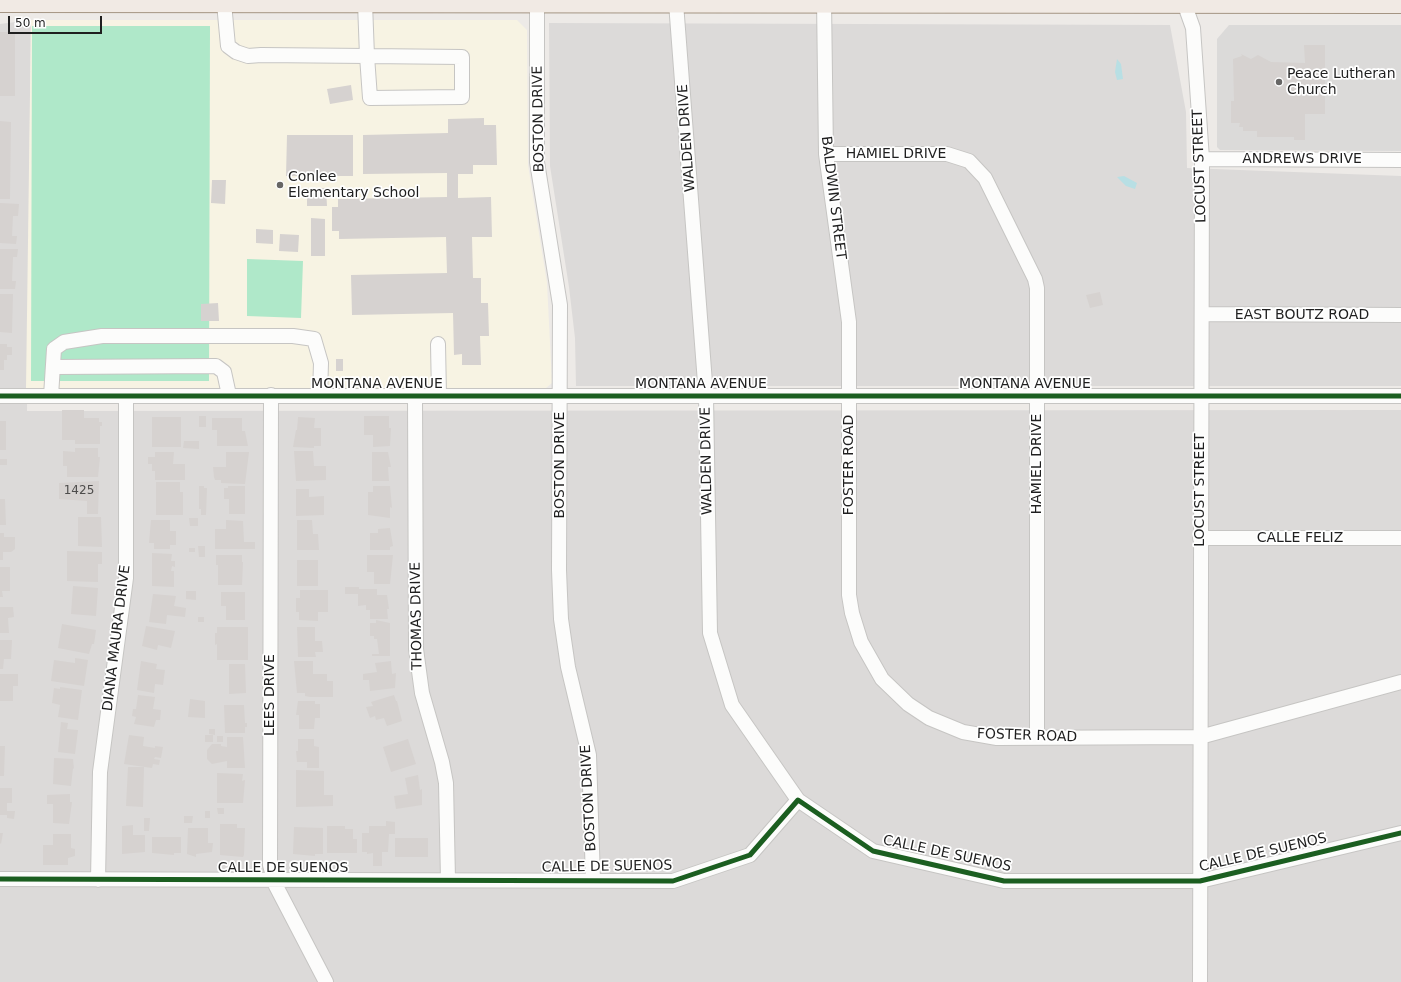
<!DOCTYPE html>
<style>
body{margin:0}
#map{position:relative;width:1401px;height:982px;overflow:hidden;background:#edeae7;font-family:"DejaVu Sans",sans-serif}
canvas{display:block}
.scale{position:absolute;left:8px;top:16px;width:94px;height:18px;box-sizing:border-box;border:2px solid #1f1f1f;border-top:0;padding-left:5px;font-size:12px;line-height:14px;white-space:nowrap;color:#1f1f1f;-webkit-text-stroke:3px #fff;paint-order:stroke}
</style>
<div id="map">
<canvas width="1401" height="982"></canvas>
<div class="scale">50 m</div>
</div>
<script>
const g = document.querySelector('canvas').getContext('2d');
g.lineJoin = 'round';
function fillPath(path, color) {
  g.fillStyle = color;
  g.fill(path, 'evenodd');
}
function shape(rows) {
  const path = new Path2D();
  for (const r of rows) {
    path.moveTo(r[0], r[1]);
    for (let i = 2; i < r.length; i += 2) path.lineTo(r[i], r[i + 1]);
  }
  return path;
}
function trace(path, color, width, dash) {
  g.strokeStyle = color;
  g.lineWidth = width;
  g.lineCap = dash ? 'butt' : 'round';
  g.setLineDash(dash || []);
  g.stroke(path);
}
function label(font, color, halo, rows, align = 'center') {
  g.font = font + ' "DejaVu Sans",sans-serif';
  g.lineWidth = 3.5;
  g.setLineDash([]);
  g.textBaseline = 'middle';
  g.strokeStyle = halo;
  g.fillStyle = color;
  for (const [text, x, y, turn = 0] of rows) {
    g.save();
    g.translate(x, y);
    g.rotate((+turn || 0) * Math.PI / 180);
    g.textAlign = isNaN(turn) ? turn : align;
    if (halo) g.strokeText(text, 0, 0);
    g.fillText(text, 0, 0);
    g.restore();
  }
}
fillPath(shape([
 [31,20,27,411,1401,410,1401,982,0,982,0,24],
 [549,23,1170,25,1186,112,1187,168,1401,176,1401,386,576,386,575,338,569,287,550,166]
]), '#dcdad9');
fillPath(shape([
 [31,20,517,20,527,30,528,165,547,283,552,383,546,388,26,388]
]), '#f7f3e3');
fillPath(shape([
 [1229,25,1401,25,1401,151,1220,150,1217,147,1217,39]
]), '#dbdad9');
fillPath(shape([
 [32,26,210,26,209,381,31,381],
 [247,259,303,261,301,318,247,316]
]), '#afe8c9');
fillPath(shape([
 [1117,59,1121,64,1123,79,1117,80,1115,72],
 [1124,176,1137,183,1135,189,1126,186,1117,177]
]), '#b8dfe4');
fillPath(shape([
 [0,32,15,32,15,96,0,96],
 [1304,45,1325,45,1325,114,1305,114,1305,140,1294,140,1294,137,1257,137,1257,131,1243,131,1243,127,1239,127,1240,123,1231,123,1231,101,1234,101,1233,59,1242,56,1241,54,1251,59,1258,55,1271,62,1305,63],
 [351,85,353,100,330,104,327,89],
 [484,118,484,125,496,125,497,165,473,165,473,174,458,174,458,198,491,197,492,237,472,237,473,278,481,278,481,303,488,303,489,336,480,336,481,365,462,365,462,354,454,355,453,313,352,315,351,275,447,273,446,237,339,239,339,231,332,231,332,207,338,207,338,199,447,197,447,173,363,174,363,135,448,133,448,119],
 [0,121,11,122,10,199,0,199],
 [287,135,353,135,353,176,286,176],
 [212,180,226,180,225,204,211,203],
 [307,188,326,188,327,206,307,206],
 [0,203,19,204,18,216,13,216,12,236,17,236,16,244,0,243],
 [311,218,325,219,325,256,311,256],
 [256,229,273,230,273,244,256,243],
 [280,234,299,235,298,252,279,251],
 [0,249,18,249,17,257,13,257,12,281,16,281,15,289,0,289],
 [1100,292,1103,305,1090,308,1086,295],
 [0,294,13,294,12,333,0,332],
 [218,303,219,321,201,321,201,304],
 [0,344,7,344,7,347,12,347,12,355,7,355,7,360,4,360,4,370,0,370],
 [336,359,343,359,343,371,336,371],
 [62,410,84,410,84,418,99,418,99,422,102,422,102,426,100,426,100,444,75,444,75,440,62,440],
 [199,416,206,416,206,427,199,427],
 [364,416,389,416,389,428,391,428,390,446,373,447,373,435,364,435],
 [152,417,181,417,181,447,152,447],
 [298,417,315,418,314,428,321,428,321,446,314,446,314,448,293,447,296,430,297,430],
 [212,418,242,418,242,431,245,431,248,446,217,446,217,430,212,430],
 [0,421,6,421,6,450,0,450],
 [184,441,199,441,199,449,183,448],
 [75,448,98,448,98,457,100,457,98,477,67,477,67,466,63,466,63,451,75,452],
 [294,451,313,451,314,466,326,466,326,480,296,481],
 [155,452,174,452,173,464,185,464,185,480,155,480,155,471,152,471,152,464,148,464,148,457,155,457],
 [226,452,249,452,245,484,221,483,221,480,215,480,214,477,213,467,226,467],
 [372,452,388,452,391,467,388,467,389,481,372,481],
 [0,459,7,459,7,465,0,465],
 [99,481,98,514,87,514,87,501,59,499,59,483],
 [156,482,180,482,180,492,183,492,183,515,156,515],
 [199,486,204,486,204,488,207,488,206,515,201,515,201,509,199,509],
 [228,486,245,486,245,514,229,514,229,499,224,499,224,488,228,488],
 [373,486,390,486,392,508,390,507,390,518,368,515,368,492,373,492],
 [296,489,309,489,309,497,324,496,324,515,296,516],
 [0,499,5,499,6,525,0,525],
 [78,517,101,517,102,547,78,546],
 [189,518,198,518,198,526,190,526],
 [151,520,170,520,170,531,176,531,176,545,170,545,170,549,154,549,154,543,149,543],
 [226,520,243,521,244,542,255,542,255,549,215,549,215,529,226,529],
 [297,520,312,520,313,534,318,534,319,550,297,550],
 [390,528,393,546,390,547,390,550,370,550,370,533,378,533,378,529],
 [0,533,4,533,4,537,15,537,15,549,11,552,3,552,3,560,0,560],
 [198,546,205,546,205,557,199,557],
 [189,548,195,548,195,552,189,552],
 [67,551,102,552,102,564,98,564,98,582,67,581],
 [152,553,172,554,171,561,175,561,175,567,172,566,171,571,174,571,174,587,152,586],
 [216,555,242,555,242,562,243,562,242,585,218,585,218,565,216,565],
 [367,555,393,555,390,584,374,584,374,572,367,572],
 [297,560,318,560,318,586,297,586],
 [0,567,10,567,10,591,2,591,3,597,0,597],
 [73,586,98,588,96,616,71,614],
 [345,587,359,587,359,589,377,589,377,595,387,595,389,609,387,609,388,619,370,619,370,610,366,610,366,605,358,606,358,594,345,594],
 [300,590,328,590,328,612,318,612,318,621,299,620,299,612,296,612,296,598,300,598],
 [186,591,196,591,196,600,186,599],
 [221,592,245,592,245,620,226,620,226,606,221,606],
 [153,594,176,596,174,606,186,608,185,617,167,615,166,624,149,622],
 [0,607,13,607,14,617,8,618,9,633,0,633],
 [198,617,204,617,204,622,198,622],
 [376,620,390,623,390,656,372,656,372,654,379,654,377,639,374,639,374,636,370,636,370,623,376,623],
 [62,624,96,630,94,644,92,644,89,654,58,648],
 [146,626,175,631,171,648,158,645,157,650,142,646],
 [217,627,248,627,248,660,217,660,217,644,215,645,215,633,217,633],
 [297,627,315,627,315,641,322,641,323,652,315,652,316,657,298,657],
 [0,640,12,640,11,659,4,659,3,669,0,669],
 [75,658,88,660,84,686,51,681,54,660,75,663],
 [141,661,157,664,156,669,165,670,163,685,155,684,154,693,137,690],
 [294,661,313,661,313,674,327,674,327,681,333,681,333,697,310,697,305,696,305,693,297,693],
 [391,661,392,674,396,673,395,688,370,691,369,680,363,680,363,674,377,672,375,663],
 [229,664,245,664,246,693,229,694],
 [0,674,18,674,18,686,13,686,13,701,0,701],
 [60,687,82,690,78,720,58,717,60,705,52,703,54,688,60,689],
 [138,695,155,697,153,709,161,710,160,720,156,720,154,727,134,724,136,717,132,716,133,709,136,709],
 [394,695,396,701,397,701,402,721,387,726,384,718,376,720,375,716,370,718,366,707,373,706,371,702],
 [190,699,205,701,205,718,188,717],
 [298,701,315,701,315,704,320,704,320,718,315,718,314,729,299,729,299,715,296,715],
 [224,705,244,705,245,723,247,723,247,727,245,727,245,733,225,733],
 [61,722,68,723,67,729,78,730,75,754,58,752],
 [209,729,215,729,215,735,209,734],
 [129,735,144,737,143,746,155,748,155,746,163,747,161,758,155,757,154,759,160,760,159,765,153,764,152,768,124,764],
 [205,735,213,735,213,742,205,742],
 [217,736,223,736,223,742,217,742],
 [227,737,243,737,245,768,227,768,227,761,212,764,207,759,207,750,212,744,221,744,221,746,227,747],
 [298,739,314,739,314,746,319,747,319,768,307,768,307,762,297,762,296,751,298,751],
 [408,739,416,764,391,772,383,747],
 [0,746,5,746,4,776,0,776],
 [54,758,73,759,74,769,73,768,71,786,53,784],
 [128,767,144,767,143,807,126,806],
 [296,770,324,771,324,795,333,795,333,806,296,807],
 [217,773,243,774,242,781,245,780,243,803,217,803],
 [418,775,420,790,422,789,422,805,396,809,394,796,408,794,405,778],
 [0,788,12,788,12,803,7,803,7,811,15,811,14,819,7,818,7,815,0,815],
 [70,794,70,802,72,802,69,824,53,823,53,804,47,804,47,795],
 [217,808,224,808,224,814,218,814],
 [205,811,210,811,210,818,205,818],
 [184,816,193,816,192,823,184,823],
 [144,818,150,818,149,831,144,831],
 [386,821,395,822,395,834,389,834,388,852,382,852,382,866,373,866,373,853,367,854,367,852,362,852,362,833,369,833,369,826,386,826],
 [220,824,237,824,237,828,245,828,244,855,243,857,220,855],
 [133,825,133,835,145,835,145,852,122,854,122,826],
 [327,826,345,826,345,829,353,829,353,839,357,839,357,853,327,853],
 [294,827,323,828,323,854,315,854,315,856,293,854],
 [188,828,208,828,208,843,213,843,212,852,196,854,196,857,187,854],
 [0,833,3,833,1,844,0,843],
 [53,834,71,834,71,848,75,849,75,856,68,858,68,865,43,865,43,845,53,845],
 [152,837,181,837,181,853,174,853,174,855,152,853],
 [395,838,428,838,428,857,395,857]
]), '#d6d2d0');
const minor = shape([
 [537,0,537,162,560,305,559,570,561,619,568,667,589,755,593,880],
 [824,0,826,154,849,322,849,595,852,613,861,642,882,679,908,704,929,718,963,732,997,738,1200,737,1401,682],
 [1183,0,1193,28,1202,159,1200,982],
 [224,3,228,46,236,52,248,56,261,55,367,56,462,57,462,97,370,98,367,56,365,3],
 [676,3,706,396,710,633,732,705,798,800],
 [826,154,947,154,969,161,985,178,1035,279,1037,288,1037,738],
 [1202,159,1401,160],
 [1202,314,1401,315],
 [438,344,439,396],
 [54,367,216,366,224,372,229,395],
 [271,395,270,865,276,886,326,982],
 [0,396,1401,396],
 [51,396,54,349,64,342,102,336,293,336,314,339,321,363,320,395],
 [415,396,416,649,422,693,442,762,446,783,448,880],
 [1200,538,1401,538],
 [0,879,673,881,750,855,798,800,873,851,1004,881,1200,881,1401,833],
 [98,880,100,772,126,578,126,396]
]);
const major = shape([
 [0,3,1401,4]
]);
trace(minor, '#c6c5c3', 16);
trace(major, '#a49583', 20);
trace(minor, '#fcfcfb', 14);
trace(major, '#f1eae4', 18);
trace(shape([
 [0,396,1401,396],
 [0,879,673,881,750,855,798,800,873,851,1004,881,1200,881,1401,833]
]), '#1b5e20', 5);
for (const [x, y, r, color] of [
 [1279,82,4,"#676665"],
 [280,185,4,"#676665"]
]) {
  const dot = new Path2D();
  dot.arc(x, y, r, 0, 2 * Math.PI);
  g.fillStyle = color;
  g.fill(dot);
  trace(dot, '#fff', 1.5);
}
label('12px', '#4d4c4b', null, [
 ["1425",79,491]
]);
label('14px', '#1f1f1f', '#fff', [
 ["Peace Lutheran",1287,74],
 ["Church",1287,90],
 ["Conlee",288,177],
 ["Elementary School",288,193]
], 'left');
label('14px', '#1f1f1f', '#fff', [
 ["BOSTON DRIVE",539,119,-91],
 ["WALDEN DRIVE",687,138,-94],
 ["HAMIEL DRIVE",896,154],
 ["ANDREWS DRIVE",1302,159],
 ["LOCUST STREET",1200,166,-92],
 ["BALDWIN STREET",833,198,83],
 ["EAST BOUTZ ROAD",1302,315],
 ["MONTANA AVENUE",377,384],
 ["MONTANA AVENUE",701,384],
 ["MONTANA AVENUE",1025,384],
 ["WALDEN DRIVE",707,461,-91],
 ["HAMIEL DRIVE",1037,464,-90],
 ["BOSTON DRIVE",560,465,-90],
 ["FOSTER ROAD",849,465,-90],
 ["LOCUST STREET",1200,490,-90],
 ["CALLE FELIZ",1300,538],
 ["THOMAS DRIVE",417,616,-91],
 ["DIANA MAURA DRIVE",117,638,-83],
 ["LEES DRIVE",270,695,-90],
 ["FOSTER ROAD",1027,736,2],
 ["BOSTON DRIVE",589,798,-93],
 ["CALLE DE SUENOS",1263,853,-13],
 ["CALLE DE SUENOS",947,854,12],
 ["CALLE DE SUENOS",607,867,-1],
 ["CALLE DE SUENOS",283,868]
]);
</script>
